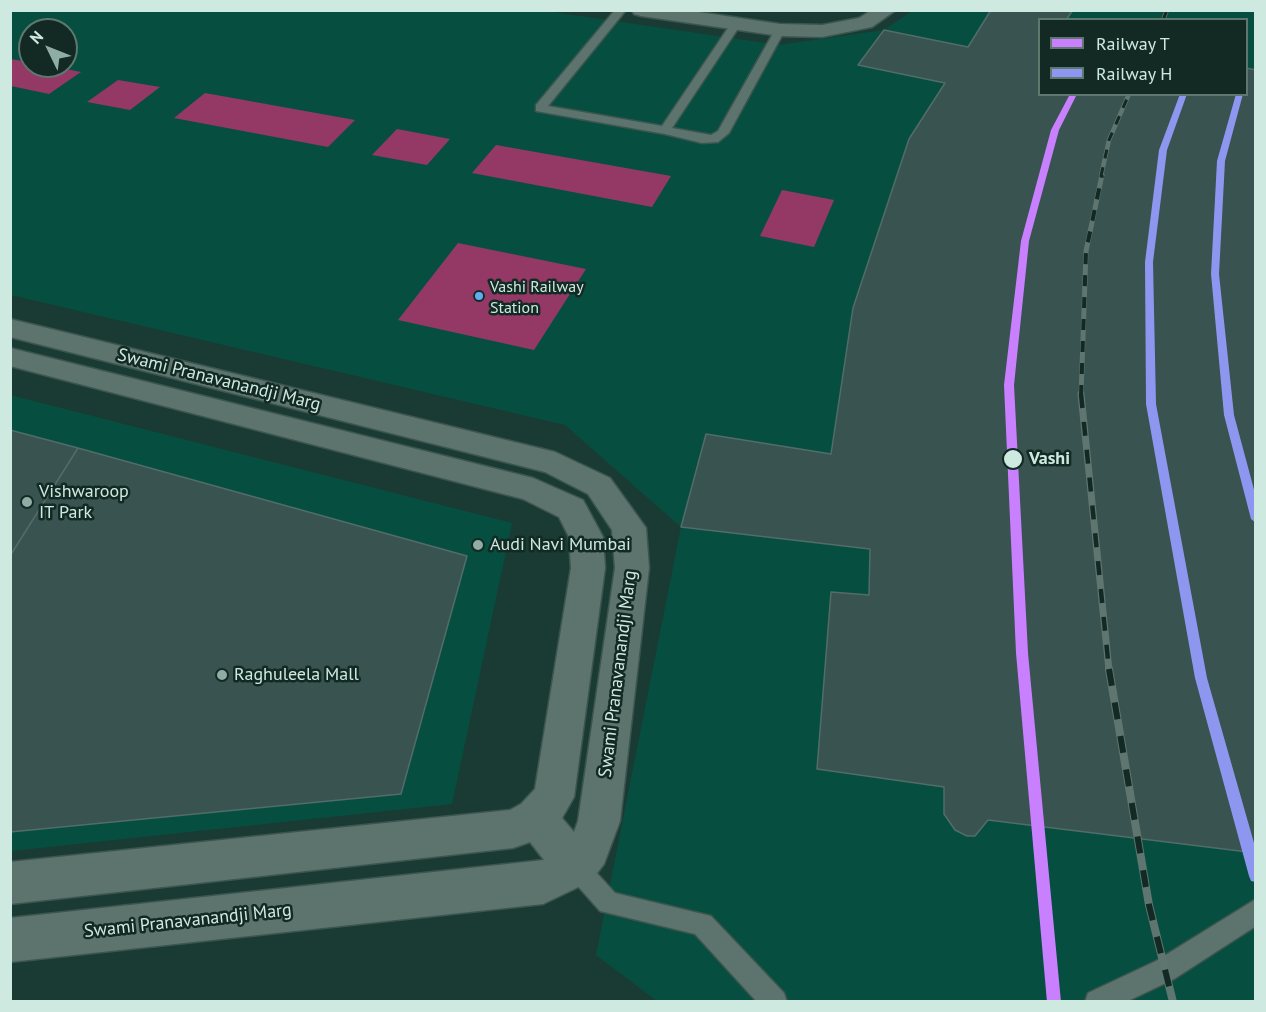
<!DOCTYPE html>
<style>
body{margin:0}
#map{position:relative;width:1266px;height:1012px;overflow:hidden;background:#1a3b34;font-family:"PT Sans",sans-serif}
canvas{display:block}
.frame{position:absolute;inset:0;border:12px solid #ceeae0;pointer-events:none}
.legend{position:absolute;left:1038px;top:18px;width:210px;height:78px;box-sizing:border-box;background:#132a24;border:2px solid #5e776f;margin:0;padding:8px 10px;list-style:none;font-size:18px;color:#ceeae0}
.legend li{display:flex;align-items:center;gap:12px;height:30px}
.legend b{width:30px;border:2px solid #5e776f}
.north{position:absolute;left:18px;top:18px;width:60px;height:60px;box-sizing:border-box;background:#132a24;border:2px solid #5e776f;border-radius:50%;rotate:313deg;font-size:16px;font-weight:700;line-height:24px;text-align:center;color:#ceeae0}
.north::after{content:'';display:block;margin:auto;width:21px;height:27px;background:#8fada4;clip-path:polygon(50% 0,100% 100%,50% 72%,0 100%)}
</style>
<div id="map">
<canvas width="1266" height="1012"></canvas>
<div class="frame"></div>
<ul class="legend">
<li><b style="height:8px;background:#c980ff"></b>Railway T</li>
<li><b style="height:8px;background:#8e97f0"></b>Railway H</li>
</ul>
<div class="north">N</div>
</div>
<script>
const g = document.querySelector('canvas').getContext('2d');
g.lineJoin = 'round';
function fillPath(path, color) {
  g.fillStyle = color;
  g.fill(path, 'evenodd');
}
function shape(rows) {
  const path = new Path2D();
  for (const r of rows) {
    path.moveTo(r[0], r[1]);
    for (let i = 2; i < r.length; i += 2) path.lineTo(r[i], r[i + 1]);
  }
  return path;
}
function trace(path, color, width, dash) {
  g.strokeStyle = color;
  g.lineWidth = width;
  g.lineCap = dash ? 'butt' : 'round';
  g.setLineDash(dash || []);
  g.stroke(path);
}
function label(font, color, halo, rows, align = 'center') {
  g.font = font + ' "PT Sans",sans-serif';
  g.lineWidth = 5;
  g.setLineDash([]);
  g.textBaseline = 'middle';
  g.strokeStyle = halo;
  g.fillStyle = color;
  for (const [text, x, y, turn = 0] of rows) {
    g.save();
    g.translate(x, y);
    g.rotate((+turn || 0) * Math.PI / 180);
    g.textAlign = isNaN(turn) ? turn : align;
    if (halo) g.strokeText(text, 0, 0);
    g.fillText(text, 0, 0);
    g.restore();
  }
}
fillPath(shape([
 [11,11,546,11,779,45,884,30,912,11,1255,11,1255,1001,657,1001,596,955,681,527,565,425,11,295],
 [1040,20,1246,20,1246,94,1040,94],
 [30,30,66,30,66,66,30,66],
 [10,395,512,523,452,804,11,851]
]), '#064f40');
fillPath(shape([
 [10,59,30,62,30,66,50,66,81,72,49,94,11,86],
 [118,80,160,87,130,110,87,102],
 [205,93,355,120,328,147,174,118],
 [397,129,450,139,427,165,372,155],
 [496,145,671,176,652,207,472,173],
 [782,190,834,200,814,247,760,236],
 [458,243,586,269,534,350,398,320]
]), '#943866');
const building = shape([
 [991,10,1073,10,1066,20,1040,20,1040,94,1246,94,1246,68,1256,70,1256,853,988,820,975,836,967,836,955,830,944,814,944,787,817,769,831,592,869,595,870,549,681,527,706,434,831,454,853,308,909,139,945,83,858,65,884,30,968,47,991,10],
 [10,430,78,448,10,556,10,430],
 [78,448,467,556,401,794,10,832,10,556,78,448]
]);
fillPath(building, '#385350');
trace(building, '#526c69', 1.5);
const lane = shape([
 [615,10,626,10,548,106,662,126,732,22,736,21,741,24,672,128,711,135,718,131,776,28,784,28,785,30,729,133,718,142,702,143,665,134,536,111,536,105,615,10],
 [576,856,584,859,615,893,711,916,784,993,787,1002,757,1002,695,934,600,911,568,875,564,867,568,859,576,856],
 [1256,899,1256,926,1174,979,1126,1002,1085,1002,1088,993,1156,961,1256,899]
]);
const secondary = shape([
 [632,10,685,10,780,24,822,25,859,18,872,10,896,10,872,27,822,37,780,36,641,16,634,14,632,10],
 [10,319,555,452,610,478,646,528,649,568,620,821,604,864,591,881,543,904,10,962,10,918,544,860,530,842,513,848,10,904,10,862,510,810,521,804,535,789,571,568,569,537,559,517,523,499,10,366,10,348,533,478,583,500,603,537,605,568,574,797,562,818,574,832,578,821,615,568,612,530,588,494,545,472,10,337,10,319]
]);
trace(lane, '#3d554f', 3);
trace(secondary, '#3d554f', 3);
fillPath(lane, '#5d746e');
fillPath(secondary, '#5d746e');
const railFar3 = shape([
 [1163,20,1167,10],
 [1101,176,1109,140,1129,94]
]);
const railFar2 = shape([
 [1081,396,1086,251,1102,175]
]);
const railFar1 = shape([
 [1081,394,1109,670]
]);
const rail = shape([
 [1109,669,1149,905,1173,1002]
]);
trace(railFar3, '#5e7570', 4.5);
trace(railFar2, '#5e7570', 5);
trace(railFar1, '#5e7570', 7);
trace(rail, '#5e7570', 8);
trace(railFar3, '#132a24', 3, [9]);
trace(railFar2, '#132a24', 4, [11]);
trace(railFar1, '#132a24', 4.5, [14]);
trace(rail, '#132a24', 6, [17]);
fillPath(shape([
 [1070,94,1077,94,1059,130,1029,241,1014,385,1028,653,1061,1002,1047,1002,1016,653,1004,385,1021,241,1051,130,1070,94]
]), '#c980ff');
fillPath(shape([
 [1180,94,1187,94,1167,150,1153,262,1156,404,1207,678,1256,850,1256,882,1251,881,1249,876,1195,678,1146,404,1145,262,1159,150,1180,94],
 [1236,94,1243,94,1225,161,1219,274,1234,415,1256,497,1256,523,1251,519,1224,415,1211,274,1217,161,1236,94]
]), '#8e97f0');
for (const [x, y, r, color] of [
 [479,296,5,"#60acee"],
 [1013,459,10,"#ceeae0"],
 [27,502,6,"#8fada4"],
 [478,545,6,"#8fada4"],
 [222,675,6,"#8fada4"]
]) {
  const dot = new Path2D();
  dot.arc(x, y, r, 0, 2 * Math.PI);
  g.fillStyle = color;
  g.fill(dot);
  trace(dot, '#132a24', 2);
}
label('16px', '#ceeae0', '#132a24', [
 ["Vashi Railway",490,287],
 ["Station",490,308]
], 'left');
label('18px', '#ceeae0', '#132a24', [
 ["Swami Pranavanandji Marg",219,380,14],
 ["Swami Pranavanandji Marg",618,674,-83],
 ["Swami Pranavanandji Marg",188,921,-6]
]);
label('bold 18px', '#ceeae0', '#132a24', [
 ["Vashi",1029,459]
], 'left');
label('18px', '#ceeae0', '#132a24', [
 ["Vishwaroop",39,492],
 ["IT Park",39,513],
 ["Audi Navi Mumbai",490,545],
 ["Raghuleela Mall",234,675]
], 'left');
</script>
